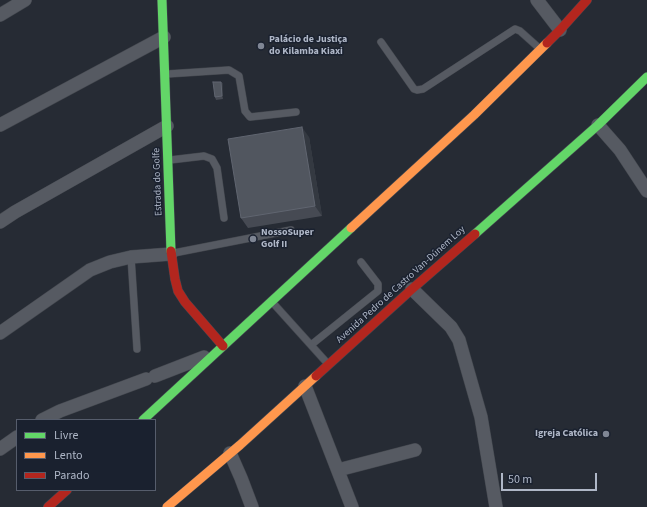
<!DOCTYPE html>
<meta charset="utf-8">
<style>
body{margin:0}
#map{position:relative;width:647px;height:507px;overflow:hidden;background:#262b34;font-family:"Source Sans 3",sans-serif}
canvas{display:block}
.legend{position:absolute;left:16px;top:419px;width:140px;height:72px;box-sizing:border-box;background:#1a212f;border:1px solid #565d6c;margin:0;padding:5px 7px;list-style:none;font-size:12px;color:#afb7c7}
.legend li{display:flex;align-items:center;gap:8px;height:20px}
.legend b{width:20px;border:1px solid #565d6c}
.scale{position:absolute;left:501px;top:473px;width:96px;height:18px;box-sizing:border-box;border:2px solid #afb7c7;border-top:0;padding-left:5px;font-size:12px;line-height:14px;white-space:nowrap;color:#afb7c7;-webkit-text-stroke:3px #1a212f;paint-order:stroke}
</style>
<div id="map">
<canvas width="647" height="507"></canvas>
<ul class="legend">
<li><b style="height:5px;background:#63d668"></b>Livre</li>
<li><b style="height:5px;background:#ff974d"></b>Lento</li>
<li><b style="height:5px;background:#b3261e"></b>Parado</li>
</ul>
<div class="scale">50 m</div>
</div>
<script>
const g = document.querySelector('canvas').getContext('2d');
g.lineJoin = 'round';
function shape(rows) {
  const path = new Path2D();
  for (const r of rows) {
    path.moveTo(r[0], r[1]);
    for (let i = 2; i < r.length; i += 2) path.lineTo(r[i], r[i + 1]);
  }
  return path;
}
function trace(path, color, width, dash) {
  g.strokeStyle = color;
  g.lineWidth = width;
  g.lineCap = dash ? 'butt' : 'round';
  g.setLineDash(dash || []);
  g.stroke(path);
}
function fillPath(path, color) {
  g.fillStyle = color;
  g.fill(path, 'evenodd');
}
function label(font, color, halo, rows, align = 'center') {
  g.font = font + ' "Source Sans 3",sans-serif';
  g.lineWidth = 3;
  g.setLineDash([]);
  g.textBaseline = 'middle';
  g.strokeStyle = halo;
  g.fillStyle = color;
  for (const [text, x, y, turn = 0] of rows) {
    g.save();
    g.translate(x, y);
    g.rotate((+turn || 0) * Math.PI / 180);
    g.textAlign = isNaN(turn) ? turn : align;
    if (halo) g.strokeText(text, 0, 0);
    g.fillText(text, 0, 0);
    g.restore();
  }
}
const lane = shape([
 [381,42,414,89,417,90,423,89,515,29,520,31,539,48],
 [167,74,229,70,239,76,245,111,250,117,296,112],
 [170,160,204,156,212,159,217,168,224,218],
 [174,253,291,230],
 [131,257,137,349],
 [273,303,328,364],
 [311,345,378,291,378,284,361,262]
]);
const street = shape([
 [537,0,560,30],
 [0,15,25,0],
 [0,125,164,37],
 [598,125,620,150,647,191],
 [0,222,15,212,167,126],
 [412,289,451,327,459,340,481,417,496,507],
 [0,333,90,270,110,262,131,257,171,254],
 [155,376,204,357],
 [305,386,352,507],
 [42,420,60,411,146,379],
 [0,449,17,437],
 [230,453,241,478,252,507],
 [338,470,415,450]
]);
const fast = shape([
 [162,0,171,251],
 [475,234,598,125,647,77],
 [143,420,351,228]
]);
const slow = shape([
 [351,228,474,115,547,43],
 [167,507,240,445,316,376]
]);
const jam = shape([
 [547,43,560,30,587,0],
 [171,251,175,279,178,291,185,302,223,346],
 [316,376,412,289,475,234],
 [48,507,67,490]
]);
trace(lane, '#42464d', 8);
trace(street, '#42464d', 14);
trace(fast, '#434750', 10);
trace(slow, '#434750', 10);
trace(jam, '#434750', 10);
trace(lane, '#565a62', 7);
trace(street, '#565a62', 13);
trace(fast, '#63d668', 9);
trace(slow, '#ff974d', 9);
trace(jam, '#b3261e', 9);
fillPath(shape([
 [221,82,223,84,223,99,216,100,215,97],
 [309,137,322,216,248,228,241,218]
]), '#464a53');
fillPath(shape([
 [221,82,223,84,223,99,222,96],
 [302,127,309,137,322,216,315,206]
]), '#343941');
const building = shape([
 [213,82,221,82,222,96,215,97,213,82],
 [302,127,315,206,241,218,228,139,302,127]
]);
fillPath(building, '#51565f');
trace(building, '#606570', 1);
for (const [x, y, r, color] of [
 [261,46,4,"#7f8694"],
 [253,239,4,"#7f8694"],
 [606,434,4,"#7f8694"]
]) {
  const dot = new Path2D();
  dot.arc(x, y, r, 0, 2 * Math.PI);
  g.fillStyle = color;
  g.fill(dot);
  trace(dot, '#1a212f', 1.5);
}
label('bold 10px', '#afb7c7', '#1a212f', [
 ["Palácio de Justiça",269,40],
 ["do Kilamba Kiaxi",269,52],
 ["NossoSuper",261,233],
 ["Golf II",261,245],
 ["Igreja Católica",598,434,"right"]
], 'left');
label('10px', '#afb7c7', '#1a212f', [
 ["Estrada do Golfe",158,182,-92],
 ["Avenida Pedro de Castro Van-Dúnem Loy",401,285,-42]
]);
</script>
